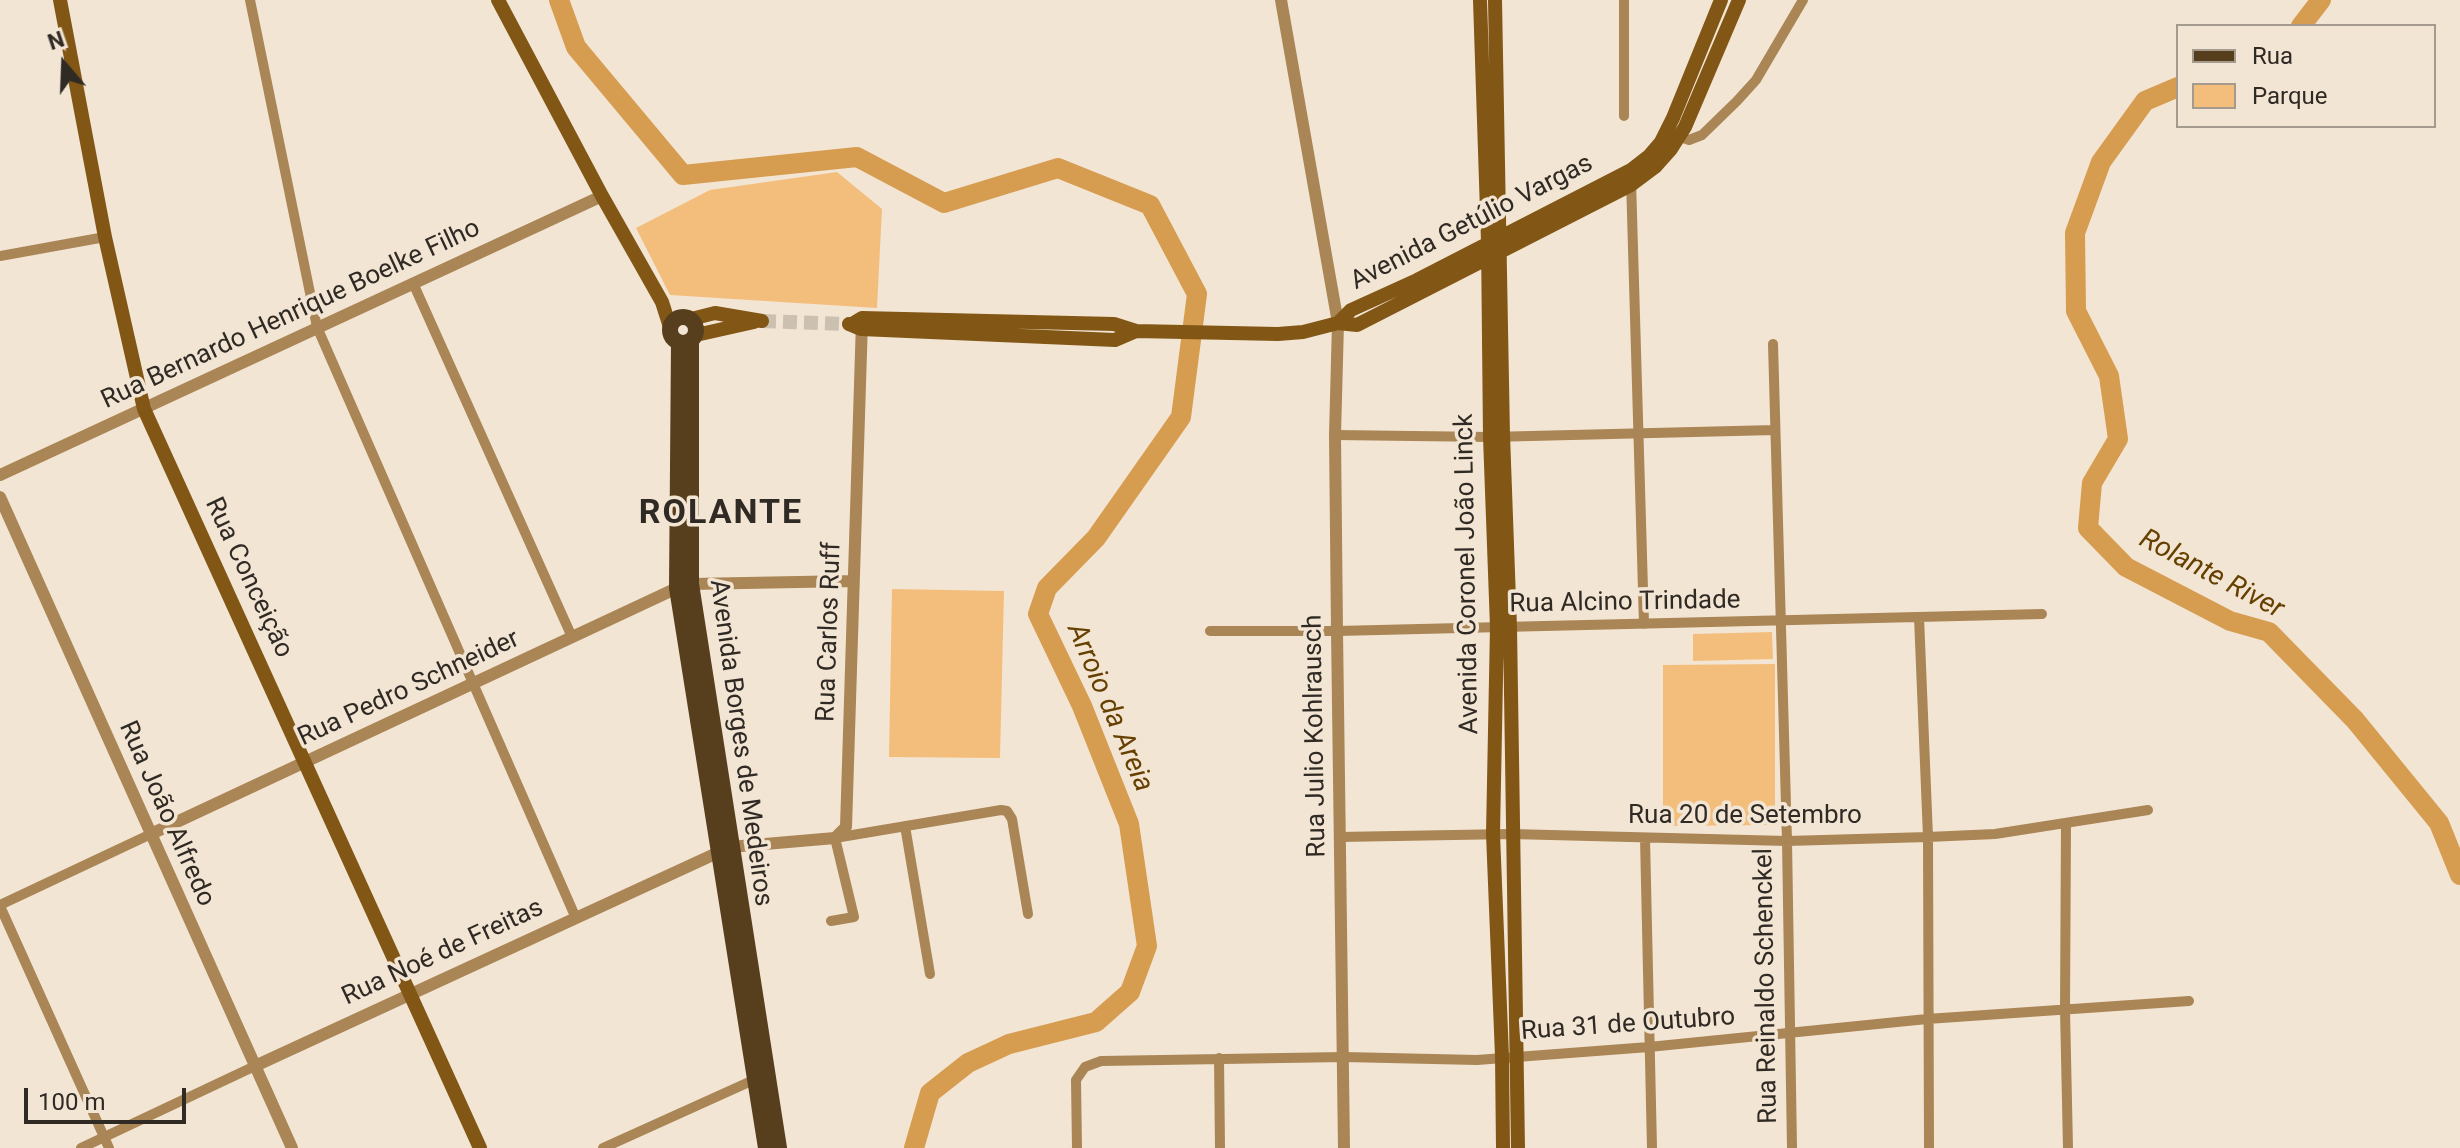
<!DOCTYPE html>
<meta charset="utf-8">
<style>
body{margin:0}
#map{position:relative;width:2460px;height:1148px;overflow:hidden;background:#f3e5d4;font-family:Roboto,sans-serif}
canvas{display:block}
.legend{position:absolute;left:2176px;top:24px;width:260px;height:104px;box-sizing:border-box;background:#f3e5d4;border:2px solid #a59a8e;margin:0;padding:10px 14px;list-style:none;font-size:24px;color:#302a24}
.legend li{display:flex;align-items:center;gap:16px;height:40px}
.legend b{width:40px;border:2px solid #a59a8e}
.north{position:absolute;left:24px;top:24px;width:80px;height:80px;-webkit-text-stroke:6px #f3e5d4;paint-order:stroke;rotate:341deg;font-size:22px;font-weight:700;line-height:32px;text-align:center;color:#302a24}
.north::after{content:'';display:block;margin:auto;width:28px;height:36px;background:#302a24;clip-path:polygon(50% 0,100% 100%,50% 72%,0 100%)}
.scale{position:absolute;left:24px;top:1088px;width:162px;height:36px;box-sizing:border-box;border:4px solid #302a24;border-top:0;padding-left:10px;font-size:24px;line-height:28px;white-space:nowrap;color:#302a24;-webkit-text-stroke:6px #f3e5d4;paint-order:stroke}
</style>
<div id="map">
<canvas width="2460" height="1148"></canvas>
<ul class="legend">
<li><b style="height:10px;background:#573e1c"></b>Rua</li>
<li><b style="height:22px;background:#f3be7c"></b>Parque</li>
</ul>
<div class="north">N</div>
<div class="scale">100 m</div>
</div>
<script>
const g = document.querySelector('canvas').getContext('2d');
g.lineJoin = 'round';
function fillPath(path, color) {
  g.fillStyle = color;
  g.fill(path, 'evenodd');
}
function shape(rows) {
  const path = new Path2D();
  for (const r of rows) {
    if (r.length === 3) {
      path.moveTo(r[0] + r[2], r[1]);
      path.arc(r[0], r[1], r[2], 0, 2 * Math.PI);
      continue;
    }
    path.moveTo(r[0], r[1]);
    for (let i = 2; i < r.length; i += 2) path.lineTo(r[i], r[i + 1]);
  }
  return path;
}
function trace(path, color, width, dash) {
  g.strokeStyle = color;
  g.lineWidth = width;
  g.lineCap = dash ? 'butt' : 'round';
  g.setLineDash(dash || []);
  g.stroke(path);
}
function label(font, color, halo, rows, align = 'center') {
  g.font = font + ' Roboto,sans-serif';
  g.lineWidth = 7;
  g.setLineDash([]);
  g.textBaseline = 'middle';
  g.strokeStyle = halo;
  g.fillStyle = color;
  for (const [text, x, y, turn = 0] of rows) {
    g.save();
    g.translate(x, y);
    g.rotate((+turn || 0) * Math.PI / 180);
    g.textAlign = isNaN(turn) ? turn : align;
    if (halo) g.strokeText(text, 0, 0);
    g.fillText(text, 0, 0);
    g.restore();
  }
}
fillPath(shape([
 [837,172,882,209,877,308,670,295,636,228,710,190],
 [892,589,1004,591,1000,758,889,757],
 [1772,632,1773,659,1693,661,1693,634],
 [1775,664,1775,825,1663,826,1663,665]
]), '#f3be7c');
trace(shape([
 [559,0,576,47,683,175,857,157,944,203,1058,168,1150,205,1197,294,1181,417,1096,538,1047,588,1038,614,1082,706,1129,824,1147,946,1130,992,1096,1022,1009,1044,968,1063,930,1093,914,1148],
 [2301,26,2321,0],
 [2178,87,2145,101,2101,162,2075,233,2076,311,2109,376,2118,439,2092,483,2088,528,2126,567,2230,621,2269,632,2355,720,2439,823,2460,875]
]), '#d69c4f', 20);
trace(shape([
 [762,321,849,324]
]), '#ccc0b1', 14, [14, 7]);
trace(shape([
 [250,0,317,327,575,916],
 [1624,116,1624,0],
 [1675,135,1689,140,1702,135,1737,101,1756,80,1803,0],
 [1631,180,1644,624],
 [0,256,105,237],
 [413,283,572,637],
 [1773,344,1787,841,1792,1148],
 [1335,435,1490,437,1775,430],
 [1919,617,1928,837,1929,1148],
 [1210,631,1337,631,2042,614],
 [2066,823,2065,1010,2068,1148],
 [905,826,930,974],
 [1339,837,1511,834,1787,841,1928,837,1995,834,2148,810],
 [1645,838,1652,1148],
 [0,905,151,834],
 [0,906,109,1148],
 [831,921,854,917,835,838,1001,810,1007,811,1012,819,1028,914],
 [1219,1058,1220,1148],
 [81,1148,255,1066],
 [603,1148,758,1078],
 [1077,1148,1076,1080,1085,1067,1101,1061,1344,1057,1477,1060,1649,1047,1927,1019,2189,1001]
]), '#aa8555', 10);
trace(shape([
 [1281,0,1338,323,1335,435,1337,631,1344,1148],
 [0,475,602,196],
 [0,497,292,1148],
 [151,834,677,588,691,584,852,581],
 [255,1066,730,847,835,838,846,827,862,321]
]), '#aa8555', 12);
trace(shape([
 [60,0,105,237,144,409,480,1148],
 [498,0,602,196,662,302,670,327],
 [1480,0,1488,242,1490,437,1497,627,1493,834,1502,1056,1503,1148],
 [1495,0,1503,435,1510,627,1518,1148],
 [691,319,715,313,762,321],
 [1338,323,1351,310,1417,280,1631,170,1649,156,1661,142,1673,118,1721,0],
 [849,324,861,329,1115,340,1136,331],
 [852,324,862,318,1114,324,1136,331,1278,334,1303,332,1338,323,1357,325,1631,185,1655,167,1671,149,1685,127,1739,0],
 [696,335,754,322]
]), '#825716', 14);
trace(shape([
 [683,330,13],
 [691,342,691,584,779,1148],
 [679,343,677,588,766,1148]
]), '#573e1c', 16);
label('26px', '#302a24', '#f3e5d4', [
 ["Avenida Getúlio Vargas",1472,223,-27],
 ["Rua Bernardo Henrique Boelke Filho",291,315,-25],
 ["Avenida Coronel João Linck",1468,574,-91],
 ["Rua Conceição",248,578,65],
 ["Rua Alcino Trindade",1625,603,-1],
 ["Rua Carlos Ruff",830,632,-88],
 ["Rua Pedro Schneider",409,689,-25],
 ["Rua Julio Kohlrausch",1316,736,-91],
 ["Avenida Borges de Medeiros",740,743,82],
 ["Rua João Alfredo",166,814,66],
 ["Rua 20 de Setembro",1745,816],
 ["Rua Noé de Freitas",443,953,-25],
 ["Rua Reinaldo Schenckel",1767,986,-91],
 ["Rua 31 de Outubro",1628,1025,-4]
]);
label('italic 28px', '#664000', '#f3e5d4', [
 ["Rolante River",2211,575,28],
 ["Arroio da Areia",1109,708,67]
]);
g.letterSpacing = '2px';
label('bold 34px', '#302a24', '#f3e5d4', [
 ["ROLANTE",721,514]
]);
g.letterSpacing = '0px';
</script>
